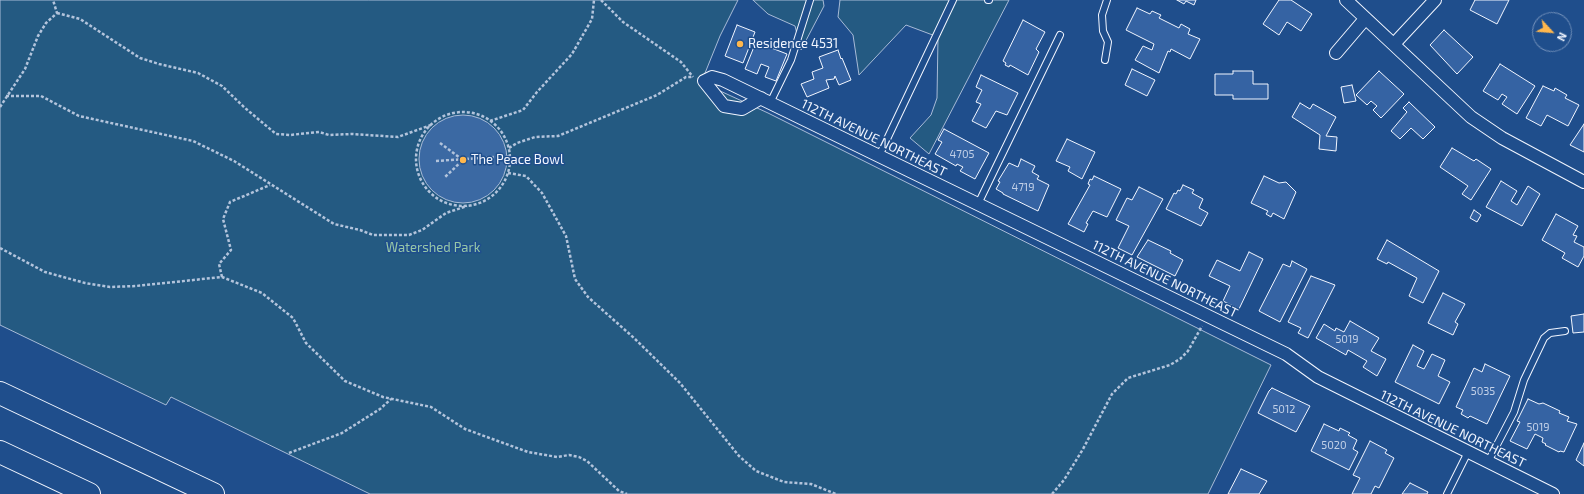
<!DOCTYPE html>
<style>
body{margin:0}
#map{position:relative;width:1584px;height:494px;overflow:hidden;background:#1f4e8c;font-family:"Exo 2",sans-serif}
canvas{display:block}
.north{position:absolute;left:1532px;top:12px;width:40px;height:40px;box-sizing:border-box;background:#1f4e8c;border:1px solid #7391ba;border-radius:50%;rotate:116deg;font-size:11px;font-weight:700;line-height:16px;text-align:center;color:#f2f6ff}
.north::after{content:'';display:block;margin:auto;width:14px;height:18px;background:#ffb74d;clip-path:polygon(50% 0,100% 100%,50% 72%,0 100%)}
</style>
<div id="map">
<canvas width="1584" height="494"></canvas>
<div class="north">N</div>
</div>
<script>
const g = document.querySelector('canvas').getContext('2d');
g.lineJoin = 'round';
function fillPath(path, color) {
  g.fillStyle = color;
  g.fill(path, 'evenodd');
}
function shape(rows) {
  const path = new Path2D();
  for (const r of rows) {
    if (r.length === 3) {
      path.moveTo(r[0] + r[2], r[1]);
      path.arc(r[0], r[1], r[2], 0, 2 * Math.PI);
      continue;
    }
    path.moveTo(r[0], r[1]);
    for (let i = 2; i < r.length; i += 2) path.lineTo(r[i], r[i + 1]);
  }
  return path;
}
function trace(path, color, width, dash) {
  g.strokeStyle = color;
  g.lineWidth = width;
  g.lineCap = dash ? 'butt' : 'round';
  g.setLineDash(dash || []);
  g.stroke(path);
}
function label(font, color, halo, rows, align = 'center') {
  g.font = font + ' "Exo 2",sans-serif';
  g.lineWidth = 3;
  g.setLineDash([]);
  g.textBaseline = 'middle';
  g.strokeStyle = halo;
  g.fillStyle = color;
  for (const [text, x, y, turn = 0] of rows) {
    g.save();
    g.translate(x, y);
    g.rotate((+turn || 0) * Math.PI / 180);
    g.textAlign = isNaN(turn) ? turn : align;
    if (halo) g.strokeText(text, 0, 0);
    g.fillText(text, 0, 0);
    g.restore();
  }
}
const green = shape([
 [0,0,738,0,720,36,703,78,705,84,768,113,1271,365,1208,494,370,494,171,397,166,405,0,325,0,0],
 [753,0,823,0,824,6,801,50,795,26,768,14,753,0],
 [840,0,1009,0,929,154,910,138,931,115,937,98,938,37,906,25,859,75,853,35,838,17,840,0]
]);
fillPath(green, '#245a82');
trace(green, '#a8bbd7', 1);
const water = shape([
 [463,159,44]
]);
fillPath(water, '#3b69a3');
trace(water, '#a8bbd7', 1);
const building = shape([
 [1177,0,1196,0,1194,5,1186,1,1184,4,1177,0],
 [1279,0,1291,0,1312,14,1301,31,1287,22,1279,35,1263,24,1279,0],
 [1475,0,1509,0,1497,24,1470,10,1475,0],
 [1137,8,1150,14,1152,11,1161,15,1159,18,1179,28,1181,24,1190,29,1188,34,1200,39,1190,59,1171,49,1170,52,1168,51,1159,73,1135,60,1143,46,1152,50,1154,44,1126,30,1137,8],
 [1023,20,1045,32,1036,49,1039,52,1028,75,1010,65,1009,67,1005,65,1006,63,1003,61,1023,20],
 [737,25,755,32,743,63,725,56,737,25],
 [1444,30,1473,57,1457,74,1430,45,1444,30],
 [756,42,787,54,776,81,765,77,769,67,761,64,757,74,745,69,756,42],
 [838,50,841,59,842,58,851,80,839,85,835,76,834,79,826,80,829,88,807,97,801,84,814,79,812,72,823,68,819,57,838,50],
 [1500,64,1535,86,1517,114,1502,104,1507,97,1502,94,1498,100,1483,91,1500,64],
 [1132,69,1155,80,1147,96,1125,85,1132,69],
 [1233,71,1253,71,1253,84,1268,84,1268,99,1233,99,1233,95,1215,95,1215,74,1233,74,1233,71],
 [1379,71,1404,94,1381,118,1373,110,1377,106,1371,101,1367,105,1356,95,1379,71],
 [981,75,1018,93,1007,115,996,111,986,128,972,121,981,104,976,102,982,90,976,87,981,75],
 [1352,85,1356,101,1344,103,1341,87,1352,85],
 [1543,86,1554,91,1555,88,1567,95,1565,98,1579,105,1568,126,1547,115,1541,126,1526,118,1543,86],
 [1409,102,1435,127,1423,139,1411,128,1400,139,1391,131,1407,112,1403,108,1409,102],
 [1300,103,1310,109,1313,104,1336,117,1326,136,1337,137,1336,151,1319,149,1320,135,1292,117,1300,103],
 [1584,124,1584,152,1570,145,1584,124],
 [944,129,989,153,975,179,960,171,963,167,957,164,956,166,935,154,942,142,938,140,944,129],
 [1067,139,1095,152,1082,179,1068,171,1070,167,1056,161,1067,139],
 [1452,148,1474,161,1476,159,1491,169,1471,200,1462,194,1468,186,1440,167,1452,148],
 [1021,159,1035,166,1032,172,1039,176,1037,179,1049,185,1038,211,1003,194,1003,193,996,189,1000,182,998,181,1009,163,1018,167,1021,159],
 [1094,176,1121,189,1107,217,1093,211,1086,223,1088,224,1084,232,1068,224,1090,185,1088,184,1090,179,1092,180,1094,176],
 [1264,176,1279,183,1286,182,1296,192,1284,219,1273,213,1271,217,1266,214,1268,211,1251,203,1264,176],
 [1501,181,1517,191,1511,201,1517,205,1528,186,1540,194,1522,226,1486,207,1501,181],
 [1183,185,1194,190,1192,193,1203,199,1199,208,1208,213,1201,226,1166,209,1174,193,1176,194,1178,190,1180,191,1183,185],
 [1139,187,1163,199,1132,255,1118,248,1129,226,1116,220,1127,198,1132,200,1139,187],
 [1474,210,1481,215,1477,222,1470,218,1474,210],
 [1556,214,1578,226,1573,235,1577,236,1574,242,1584,247,1584,256,1578,267,1562,258,1565,253,1542,240,1556,214],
 [1148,240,1171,251,1170,253,1183,260,1175,276,1137,257,1148,240],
 [1387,240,1439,271,1423,303,1409,296,1417,278,1388,262,1387,264,1377,259,1387,240],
 [1249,252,1263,259,1239,309,1223,301,1230,286,1209,276,1217,260,1240,271,1249,252],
 [1292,261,1307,269,1280,322,1259,311,1283,264,1290,267,1292,261],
 [1311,276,1335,285,1308,338,1298,333,1301,328,1288,322,1311,276],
 [1443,293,1465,304,1455,322,1458,324,1453,335,1428,323,1443,293],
 [1584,314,1584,332,1573,333,1571,316,1584,314],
 [1350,321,1379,338,1371,351,1386,359,1377,376,1363,367,1367,361,1348,350,1346,355,1316,338,1324,324,1335,331,1336,328,1344,332,1350,321],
 [1413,345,1424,351,1417,366,1424,369,1432,354,1445,360,1438,376,1450,382,1439,404,1395,382,1413,345],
 [1485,364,1510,376,1487,424,1470,416,1468,418,1461,414,1463,410,1456,407,1474,368,1482,372,1485,364],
 [1272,388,1310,406,1296,432,1258,413,1269,391,1272,388],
 [1528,399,1539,404,1543,403,1560,411,1559,413,1569,417,1567,421,1577,424,1564,452,1560,451,1559,452,1545,445,1546,444,1542,442,1543,438,1535,434,1527,449,1510,441,1520,422,1517,421,1528,399],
 [1324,424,1339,431,1340,428,1350,433,1348,435,1357,440,1353,449,1358,452,1349,470,1311,451,1324,424],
 [1370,441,1387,450,1385,453,1394,458,1379,488,1375,486,1371,494,1352,494,1360,478,1353,475,1370,441],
 [1584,443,1584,466,1576,460,1584,443],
 [1241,469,1267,481,1259,494,1228,494,1241,469],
 [1410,483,1428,492,1427,494,1402,494,1410,483]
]);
fillPath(building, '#3563a3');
trace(building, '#f2f6ff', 1);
const service = shape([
 [988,0,989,0],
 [1105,60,1108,42,1103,31,1102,15,1107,0],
 [770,103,791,60,810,0],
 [879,156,953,0],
 [978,204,1060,35],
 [1488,462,1514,412,1524,380,1544,338,1550,333,1565,331],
 [1447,494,1468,452]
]);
const minor = shape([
 [1346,0,1471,117,1502,138,1584,182],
 [1394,44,1435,0],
 [1336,53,1365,19],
 [761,98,742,109,724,106,704,81,712,77,723,80,1286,354,1318,377,1553,494]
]);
const motorway = shape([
 [0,393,213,494],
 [0,452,89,494]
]);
trace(service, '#f2f6ff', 8);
trace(minor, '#f2f6ff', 14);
trace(motorway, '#f2f6ff', 24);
trace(shape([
 [601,0,623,22,681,62,693,77],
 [57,13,80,19,140,58,159,64,198,73,222,86,245,108,276,134,290,135,319,132,329,135,352,134,398,137,431,125],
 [6,96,41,96,79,116,193,141,234,161,334,224,360,230,373,235,409,235,422,230,446,213,467,206],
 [0,107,25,69,38,36,46,23,57,13,53,0],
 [463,159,47],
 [490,121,523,110,537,92,572,54,592,19,594,0],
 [440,143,463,160,444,178],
 [509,148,517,143,535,137,558,136,657,95,686,77,692,77],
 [436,161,510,156],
 [508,173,526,176,542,193,566,236,575,279,588,297,634,338,680,383,739,456,756,471,784,482,811,484,836,494],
 [0,248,45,272,85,283,110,287,136,286,222,277,262,293,293,318,306,343,345,381,383,397,431,407,465,429,528,452,557,457,569,455,579,457,587,461,619,491,627,494],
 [222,277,219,264,231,250,223,219,230,202,270,185],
 [289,453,342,433,380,409,391,399],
 [1052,494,1064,480,1083,449,1112,394,1128,378,1170,365,1180,359,1188,351,1202,326]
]), '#b3c4dc', 2.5, [3, 2]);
trace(service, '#1f4e8c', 6);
trace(minor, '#1f4e8c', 12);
trace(motorway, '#1f4e8c', 22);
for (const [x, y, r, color] of [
 [740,44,4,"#ffb74d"],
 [463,160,4,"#ffb74d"]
]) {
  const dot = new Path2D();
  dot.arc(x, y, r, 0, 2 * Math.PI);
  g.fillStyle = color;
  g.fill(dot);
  trace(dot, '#1f4e8c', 1.5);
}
label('11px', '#c3d1e8', null, [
 ["4705",962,154],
 ["4719",1023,187],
 ["5019",1347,339],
 ["5035",1483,391],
 ["5012",1284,409],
 ["5019",1538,427],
 ["5020",1334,445]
]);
label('13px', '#f2f6ff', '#1f4e8c', [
 ["Residence 4531",748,44],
 ["The Peace Bowl",471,160]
], 'left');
label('13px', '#f2f6ff', '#1f4e8c', [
 ["112TH AVENUE NORTHEAST",874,138,26],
 ["112TH AVENUE NORTHEAST",1165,279,26],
 ["112TH AVENUE NORTHEAST",1453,429,26]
]);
label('13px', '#97c8a6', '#1f4e8c', [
 ["Watershed Park",433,248]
]);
</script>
